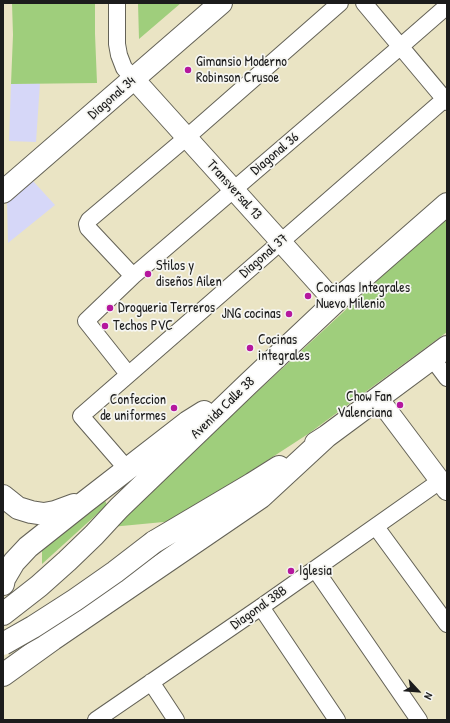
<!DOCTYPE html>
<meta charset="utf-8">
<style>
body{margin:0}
#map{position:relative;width:450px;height:723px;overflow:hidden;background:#eae4c4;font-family:"Patrick Hand",sans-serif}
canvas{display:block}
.frame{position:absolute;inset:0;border:4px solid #1c1c1c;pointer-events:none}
.north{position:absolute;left:398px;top:671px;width:40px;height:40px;-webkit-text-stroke:3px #f6f6f2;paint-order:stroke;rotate:116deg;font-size:11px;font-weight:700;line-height:16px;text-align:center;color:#1c1c1c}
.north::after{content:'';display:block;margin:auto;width:14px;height:18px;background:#1c1c1c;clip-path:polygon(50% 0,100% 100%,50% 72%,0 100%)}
</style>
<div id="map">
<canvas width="450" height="723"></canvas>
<div class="frame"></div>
<div class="north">N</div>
</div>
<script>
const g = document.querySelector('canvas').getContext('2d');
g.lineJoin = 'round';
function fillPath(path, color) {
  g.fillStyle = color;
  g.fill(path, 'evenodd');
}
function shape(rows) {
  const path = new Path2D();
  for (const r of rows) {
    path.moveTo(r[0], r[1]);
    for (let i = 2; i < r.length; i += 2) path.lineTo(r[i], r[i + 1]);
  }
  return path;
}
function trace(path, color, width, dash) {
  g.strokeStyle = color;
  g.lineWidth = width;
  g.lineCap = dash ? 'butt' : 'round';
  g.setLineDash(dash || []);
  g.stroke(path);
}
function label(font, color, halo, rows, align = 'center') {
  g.font = font + ' "Patrick Hand",sans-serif';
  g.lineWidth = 3.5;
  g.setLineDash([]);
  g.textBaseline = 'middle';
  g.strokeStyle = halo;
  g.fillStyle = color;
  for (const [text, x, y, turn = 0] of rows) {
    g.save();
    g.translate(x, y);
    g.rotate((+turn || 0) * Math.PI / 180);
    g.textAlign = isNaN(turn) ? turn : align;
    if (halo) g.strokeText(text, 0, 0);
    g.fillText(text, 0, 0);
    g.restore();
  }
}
fillPath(shape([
 [40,83,36,142,9,141,11,84],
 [33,181,55,205,8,243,7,201]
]), '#d6d7f8');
fillPath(shape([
 [12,3,95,3,95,34,97,83,11,84,13,35],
 [138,3,181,3,139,39],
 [447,216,447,332,308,434,174,521,111,527],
 [103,496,107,505,42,564,42,543]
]), '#9fce7c');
const minor = shape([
 [117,3,117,44,119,55,124,68,134,79],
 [364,3,447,102],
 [133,276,88,228,87,224,89,220,186,138,340,3],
 [432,358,447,378],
 [128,374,86,321,133,276,400,47,447,6],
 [127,469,81,416,447,97],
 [376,527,447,624],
 [315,569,419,720],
 [261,607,337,720],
 [151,682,176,720],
 [96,720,261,607,440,481]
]);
const tertiary = shape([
 [134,79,335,302],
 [378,398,447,490]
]);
const secondary = shape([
 [3,192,221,3]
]);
const primary = shape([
 [316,443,327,436,447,347],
 [3,496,18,508,31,512,44,514,55,512,74,505],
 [154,542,252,484,279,467],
 [3,584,4,579,14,562,28,547,86,501,188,422,204,412],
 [3,614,39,586,67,561,94,535,119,508,248,384,335,302,447,204],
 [3,675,53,639,261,497,327,436]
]);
trace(minor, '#646257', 18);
trace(tertiary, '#646257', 22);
trace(secondary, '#646257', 24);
trace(primary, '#646257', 24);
trace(minor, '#fff', 16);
trace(tertiary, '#fff', 20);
trace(secondary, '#fff', 22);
trace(primary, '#fff', 22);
const primaryBridge = shape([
 [3,644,33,627,75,600,115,572,154,542]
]);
trace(primaryBridge, '#646257', 24, []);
trace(primaryBridge, '#fff', 22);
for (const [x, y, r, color] of [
 [188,70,4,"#b5179e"],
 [148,274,4,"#b5179e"],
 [308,296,4,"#b5179e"],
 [110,308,4,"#b5179e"],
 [289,314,4,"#b5179e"],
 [105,326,4,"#b5179e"],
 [250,348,4,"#b5179e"],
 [400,405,4,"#b5179e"],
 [174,408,4,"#b5179e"],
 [291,571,4,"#b5179e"]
]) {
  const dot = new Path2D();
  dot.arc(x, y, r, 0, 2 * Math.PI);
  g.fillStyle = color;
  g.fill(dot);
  trace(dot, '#f6f6f2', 1.5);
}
label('14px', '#1c1c1c', '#f6f6f2', [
 ["Gimansio Moderno",196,62],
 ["Robinson Crusoe",196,78],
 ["Stilos y",156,266],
 ["diseños Ailen",156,282],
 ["Cocinas Integrales",316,288],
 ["Nuevo Milenio",316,304],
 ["Drogueria Terreros",118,308],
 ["JNG cocinas",281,314,"right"],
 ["Techos PVC",113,326],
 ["Cocinas",258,340],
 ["integrales",258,356],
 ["Chow Fan",392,397,"right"],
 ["Valenciana",392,413,"right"],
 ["Confeccion",166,400,"right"],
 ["de uniformes",166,416,"right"],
 ["Iglesia",299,571]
], 'left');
label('14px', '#1c1c1c', '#f6f6f2', [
 ["Diagonal 34",112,98,-41],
 ["Diagonal 36",275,154,-40],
 ["Transversal 13",234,190,48],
 ["Diagonal 37",264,256,-41],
 ["Avenida Calle 38",223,408,-44],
 ["Diagonal 38B",259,608,-35]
]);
</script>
